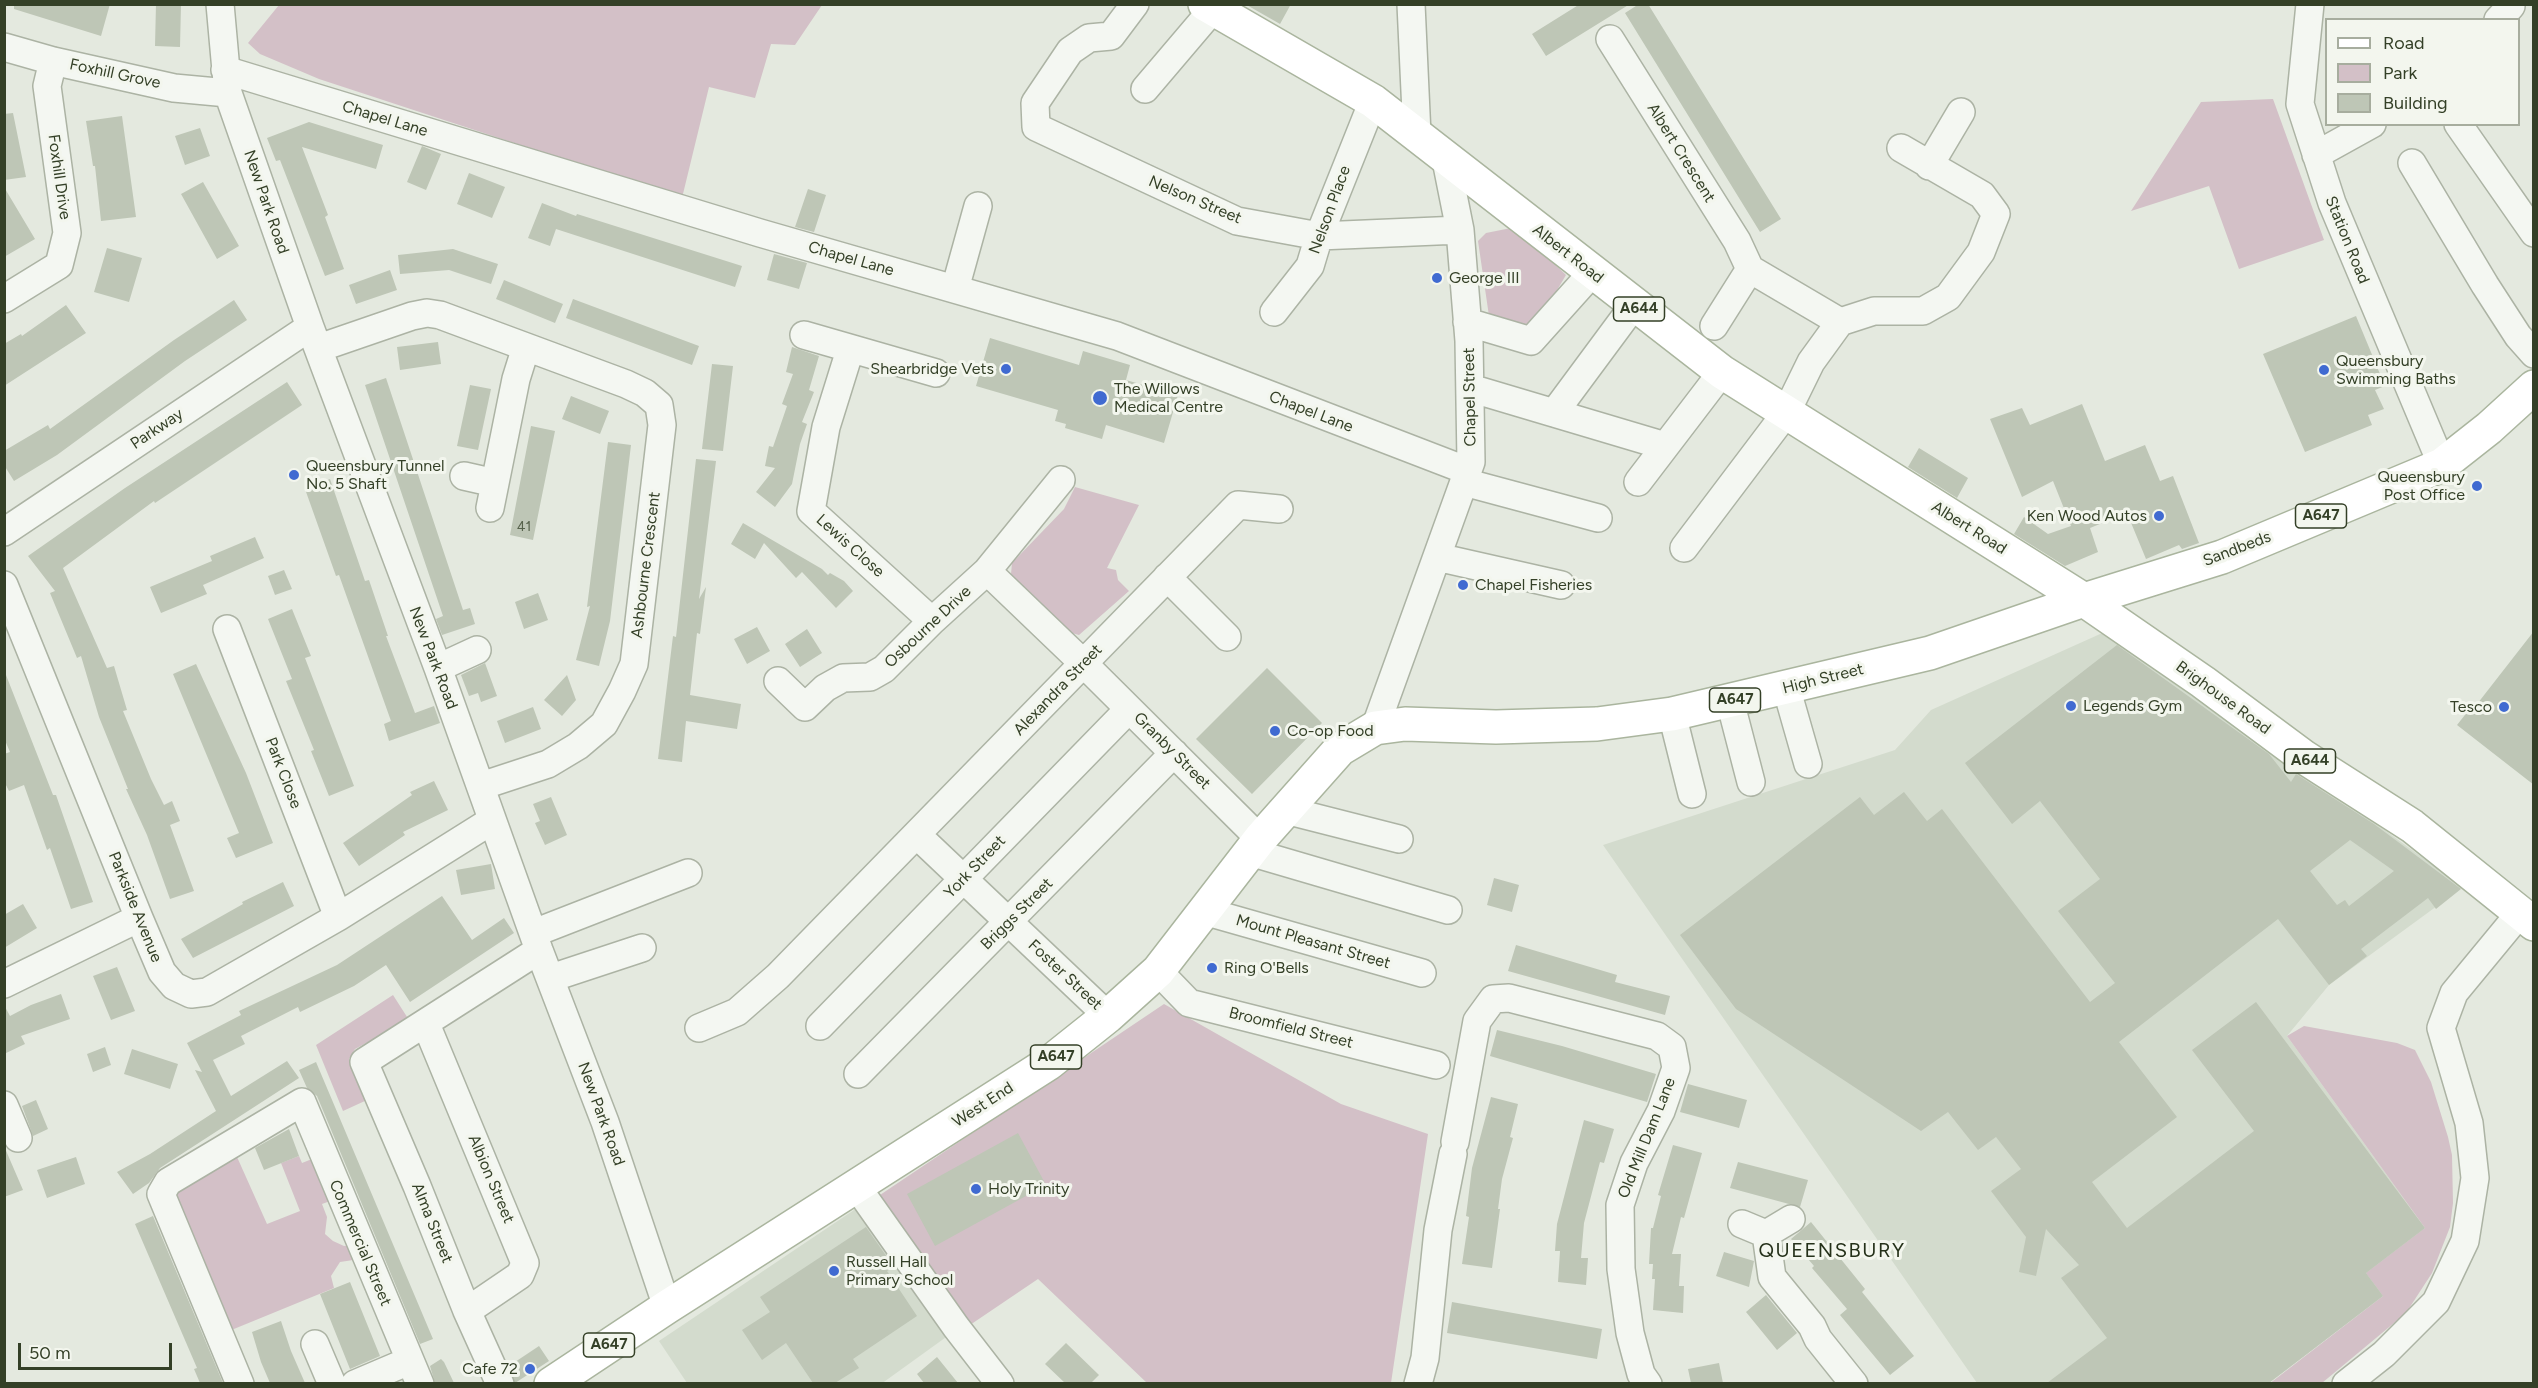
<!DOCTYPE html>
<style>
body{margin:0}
#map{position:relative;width:2538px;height:1388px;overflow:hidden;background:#e4e9df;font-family:Figtree,sans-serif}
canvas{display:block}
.frame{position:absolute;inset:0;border:6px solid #344027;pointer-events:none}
.legend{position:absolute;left:2325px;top:18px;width:195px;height:108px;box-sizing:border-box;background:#f3f6ee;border:2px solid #a7ad9e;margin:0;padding:8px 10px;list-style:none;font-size:18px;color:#344027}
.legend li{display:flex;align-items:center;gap:12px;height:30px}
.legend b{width:30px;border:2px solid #a7ad9e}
.scale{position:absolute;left:18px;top:1343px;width:154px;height:27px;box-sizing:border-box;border:3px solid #344027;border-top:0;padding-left:8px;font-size:18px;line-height:21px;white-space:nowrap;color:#344027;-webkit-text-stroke:4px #f3f6ee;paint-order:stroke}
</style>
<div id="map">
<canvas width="2538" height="1388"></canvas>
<div class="frame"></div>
<ul class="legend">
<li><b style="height:8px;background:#fff"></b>Road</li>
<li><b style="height:16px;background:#d3c0c7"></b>Park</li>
<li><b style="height:16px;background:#bec6b6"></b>Building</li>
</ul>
<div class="scale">50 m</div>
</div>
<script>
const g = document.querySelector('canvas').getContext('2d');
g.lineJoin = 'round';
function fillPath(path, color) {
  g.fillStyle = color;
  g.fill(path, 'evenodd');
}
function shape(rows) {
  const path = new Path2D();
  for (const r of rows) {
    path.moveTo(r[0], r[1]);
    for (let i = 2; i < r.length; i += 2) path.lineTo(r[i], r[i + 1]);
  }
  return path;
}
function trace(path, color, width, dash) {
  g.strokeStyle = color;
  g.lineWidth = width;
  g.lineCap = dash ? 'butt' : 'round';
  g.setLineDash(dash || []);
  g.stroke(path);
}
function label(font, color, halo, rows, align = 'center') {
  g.font = font + ' Figtree,sans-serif';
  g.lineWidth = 6;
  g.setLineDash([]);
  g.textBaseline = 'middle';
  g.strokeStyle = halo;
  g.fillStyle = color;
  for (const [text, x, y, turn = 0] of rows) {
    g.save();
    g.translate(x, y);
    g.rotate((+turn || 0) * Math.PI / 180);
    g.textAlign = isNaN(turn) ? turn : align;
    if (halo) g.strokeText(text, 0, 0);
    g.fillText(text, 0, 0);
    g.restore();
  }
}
fillPath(shape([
 [2109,630,2463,887,2329,985,2287,1036,2425,1228,2383,1296,2269,1383,1977,1383,1603,845,1895,750,1931,710],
 [860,1206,949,1335,881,1384,687,1383,659,1341]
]), '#d3dbcd');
fillPath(shape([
 [279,5,822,5,795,45,771,44,755,98,709,87,682,198,319,79,260,54,248,43],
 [2273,99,2324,240,2239,269,2209,186,2131,211,2201,102],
 [1516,227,1566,275,1538,322,1512,326,1489,316,1478,241,1486,233],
 [1075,487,1139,505,1107,568,1116,570,1118,580,1129,591,1079,635,1068,632,1011,574,1012,563,1064,509],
 [393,995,409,1020,355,1049,349,1059,367,1100,343,1111,316,1045],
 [1164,1004,1341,1104,1428,1134,1391,1383,1147,1383,1038,1279,967,1327,877,1197],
 [2304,1026,2397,1043,2415,1050,2431,1082,2448,1137,2452,1155,2453,1203,2450,1227,2432,1273,2406,1313,2322,1383,2269,1384,2383,1296,2366,1273,2425,1228,2287,1036],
 [233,1148,267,1224,300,1211,281,1163,299,1156,302,1163,317,1157,333,1200,322,1204,327,1217,325,1234,333,1241,344,1246,352,1245,360,1259,340,1262,331,1276,334,1288,229,1331,172,1192]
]), '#d3c0c7');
fillPath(shape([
 [14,4,110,4,101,36,14,9],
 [156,4,181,4,180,47,155,46],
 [1245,4,1291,4,1280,24],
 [1580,4,1630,4,1546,56,1532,34],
 [1639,4,1648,4,1781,219,1760,232,1625,13],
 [13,113,26,177,4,180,4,114],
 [122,116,136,217,101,221,95,166,93,166,86,121],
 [309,122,383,145,376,169,302,147,328,215,325,217,344,269,325,276,280,160,276,161,267,138],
 [200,128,210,156,185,165,175,136],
 [422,146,441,154,426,190,407,182],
 [469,173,505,187,492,218,457,204],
 [203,182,239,246,217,259,181,194],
 [4,187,35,239,4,257],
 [808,189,826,195,814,232,795,227],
 [542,203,576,216,577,214,742,266,735,287,556,229,550,246,528,238],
 [107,248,142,258,129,302,94,292],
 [453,249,498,264,491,284,449,270,400,274,398,255],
 [774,254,807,263,799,289,767,280],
 [390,270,397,290,356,304,349,285],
 [504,280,563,304,555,323,496,299],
 [573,299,699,346,692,365,566,318],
 [234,300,247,320,185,361,57,455,14,481,4,465,4,451,48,425,50,429,174,340],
 [66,305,86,333,4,386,4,344,21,334,22,336],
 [2356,316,2385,386,2375,390,2384,409,2368,415,2372,425,2305,452,2263,354],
 [990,338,1079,365,1083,351,1130,365,1126,380,1178,395,1164,443,1106,425,1102,439,1065,428,1066,424,1055,421,1058,410,976,386],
 [438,342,441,364,400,370,397,347],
 [792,347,819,356,809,390,814,392,802,422,807,424,800,444,792,484,775,507,756,492,775,468,765,466,769,446,773,447,787,406,782,404,793,374,786,372],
 [712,364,733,366,723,451,702,449],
 [386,378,463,610,470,608,475,624,442,635,436,619,443,616,365,385],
 [287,382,302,405,155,503,154,501,63,568,107,668,114,666,127,710,123,711,151,779,164,805,172,801,180,821,170,825,194,891,170,899,147,835,126,789,128,789,99,717,81,656,77,658,50,593,55,591,28,556,125,488],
 [470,385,491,389,478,450,457,446],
 [571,396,609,411,600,434,562,419],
 [2082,404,2105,461,2145,445,2160,481,2173,476,2199,543,2182,549,2179,545,2146,559,2127,513,2090,528,2098,552,2065,566,2014,534,2024,517,2048,534,2071,526,2053,481,2022,497,1990,419,2022,408,2030,425],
 [531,426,555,431,533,540,510,535],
 [608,442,631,445,610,621,599,666,576,660,590,606,587,607],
 [1919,448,1968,478,1957,498,1908,467],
 [696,459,716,461,699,599,706,587,700,634,697,633,690,695,741,704,737,729,686,721,682,762,658,759,673,636,676,637],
 [330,479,365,581,369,580,388,636,386,636,415,713,434,706,440,723,389,741,384,724,391,721,339,575,336,576,305,489],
 [743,523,822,569,828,575,830,573,844,581,853,591,836,608,802,572,796,578,764,543,755,559,731,544],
 [255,537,264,558,203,585,207,594,161,613,150,587,212,561,210,556],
 [284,570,292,589,275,595,268,576],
 [538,593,548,620,524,629,515,602],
 [292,609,311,656,305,658,354,786,329,796,311,751,314,750,286,681,292,679,268,619],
 [757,627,770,651,747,664,734,639],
 [807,629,822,653,800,667,785,644],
 [2534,631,2534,785,2457,725,2472,706,2474,708],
 [2117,645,2269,754,2291,782,2296,774,2374,824,2461,889,2436,909,2428,898,2361,949,2367,956,2329,985,2278,919,2119,1042,2177,1117,2092,1182,2127,1228,2254,1131,2192,1050,2256,1002,2425,1228,2366,1273,2383,1296,2269,1383,2047,1383,2107,1338,2061,1278,2079,1265,2046,1229,2036,1276,2019,1272,2026,1237,1991,1191,2021,1169,1996,1137,1978,1150,1948,1112,1921,1131,1736,1009,1680,935,1860,797,1874,815,1904,792,1927,821,1942,809,2090,1002,2115,983,2058,911,2100,879,2040,801,2012,824,1965,763],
 [2350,840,2394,871,2349,906,2345,900,2337,905,2310,871],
 [485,663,497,696,481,702,478,693,469,696,461,675],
 [196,664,246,773,273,843,236,858,227,838,239,833,173,674],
 [1267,668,1322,723,1252,794,1196,739],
 [6,675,53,795,56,795,93,902,71,909,50,848,47,850,24,785,9,791,4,781,4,754,10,752,4,738],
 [567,675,576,700,562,716,544,700],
 [533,707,541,729,505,743,497,721],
 [434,781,448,810,403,832,405,835,359,866,343,843,412,795,410,792],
 [551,797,567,835,545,845,535,823,540,821,533,804],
 [491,864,495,889,461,895,456,870],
 [1494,878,1519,885,1512,912,1487,905],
 [283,882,294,906,193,958,181,939,243,904,242,902],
 [442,896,472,940,504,918,514,933,410,1002,386,965,354,986,300,1012,298,1007,241,1036,245,1044,213,1060,231,1096,287,1061,299,1078,160,1168,149,1183,133,1194,117,1172,150,1154,216,1111,195,1070,202,1072,187,1043,241,1015,239,1011,337,965],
 [23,904,37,928,4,948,4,915],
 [1516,945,1617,975,1615,982,1670,996,1665,1015,1508,971],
 [117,967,135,1011,111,1020,93,976],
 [61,994,70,1019,21,1036,25,1044,4,1054,4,1005,10,1016,31,1005],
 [1497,1030,1562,1046,1656,1074,1647,1102,1490,1056],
 [105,1047,111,1065,93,1072,87,1054],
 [132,1049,178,1064,170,1089,124,1074],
 [316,1062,433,1339,420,1344,317,1096,307,1088,299,1070],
 [1688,1084,1747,1100,1739,1128,1680,1112],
 [1491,1097,1518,1104,1510,1137,1513,1138,1502,1179,1498,1209,1500,1209,1492,1268,1462,1264,1469,1217,1466,1216,1472,1168],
 [36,1100,48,1129,33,1136,22,1106],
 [1584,1120,1614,1129,1604,1163,1600,1162,1584,1223,1581,1258,1588,1258,1586,1285,1558,1282,1560,1251,1555,1251,1557,1224],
 [289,1129,299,1156,264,1170,255,1148],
 [1018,1133,1046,1185,935,1246,907,1194],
 [1673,1145,1702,1153,1684,1218,1681,1217,1672,1254,1681,1254,1679,1286,1684,1286,1683,1313,1653,1310,1655,1279,1652,1279,1653,1264,1649,1264,1651,1228,1653,1228,1661,1196,1658,1195],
 [4,1146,23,1190,4,1197],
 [76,1157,85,1184,47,1198,37,1170],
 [1738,1162,1808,1180,1800,1207,1730,1188],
 [153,1216,223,1383,200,1383,194,1369,197,1368,135,1224],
 [1811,1222,1865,1289,1862,1292,1914,1356,1890,1375,1840,1315,1847,1309,1812,1268,1814,1266,1791,1239],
 [866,1227,894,1267,887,1271,917,1316,853,1359,859,1368,835,1383,813,1383,786,1343,762,1360,742,1330,770,1312,760,1297],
 [1724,1252,1754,1261,1749,1287,1716,1276],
 [350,1282,380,1356,350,1369,320,1294],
 [1766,1295,1797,1333,1777,1350,1746,1312],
 [1452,1302,1602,1329,1597,1359,1447,1333],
 [281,1321,291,1351,305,1383,270,1383,261,1362,252,1332],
 [1066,1343,1099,1375,1091,1383,1065,1383,1045,1364],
 [539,1346,549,1361,515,1383,509,1366],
 [937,1357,958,1383,924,1383,917,1374],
 [441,1359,444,1362,454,1383,435,1383,430,1366],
 [1719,1363,1723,1383,1691,1383,1688,1369]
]), '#bec6b6');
const minor = shape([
 [220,4,228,93,310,327,438,668,539,950,605,1122,667,1307],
 [1135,4,1111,36,1089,38,1070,51,1035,103,1036,127,1237,221,1319,236,1460,230],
 [1411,4,1417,135],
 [2310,4,2300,104,2332,203,2442,465],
 [2498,20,2511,6],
 [1610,39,1737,241,1750,269,1714,326],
 [4,47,53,61,174,88,228,93],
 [225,70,760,233,1117,336,1468,471],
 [1145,89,1213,9],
 [2458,124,2534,233],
 [2316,155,2372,124],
 [2412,163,2485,285,2518,336,2534,354],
 [1929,166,1961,112],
 [1750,269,1840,322],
 [955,289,978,206],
 [4,299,59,265,67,233,47,86,53,61],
 [1274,312,1310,266,1319,236,1373,101],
 [1467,322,1531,341,1592,273],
 [804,335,936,373],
 [319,348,412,316,427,313,440,315,626,384,645,393,659,405,662,425,634,664,622,691,604,724,578,746,548,764,481,786],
 [850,350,826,427,811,511,932,621],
 [1470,388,1665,446],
 [1554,413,1634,305],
 [464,476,495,483],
 [1464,482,1598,518],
 [1638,482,1722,372],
 [490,508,516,379,526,347],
 [4,532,310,327],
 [1684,548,1786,413,1811,362,1840,322,1874,311,1923,311,1948,297,1981,252,1996,214,1982,195,1901,148],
 [1437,557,1561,585],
 [987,571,1083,663,1260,839],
 [1167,577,1227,637],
 [4,585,139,918,162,972,174,986,191,994,207,992,338,917,491,821],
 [227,629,338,917],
 [438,668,477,650],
 [778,681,805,707,825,688,843,678,870,677,884,669,932,621,987,571,1061,480],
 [1786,687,1808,764],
 [1730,701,1751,782],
 [1672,714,1692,794],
 [1375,728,1471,462,1469,341,1460,230,1446,160],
 [1285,810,1399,839],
 [917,835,1108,1016],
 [1250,852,1448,910],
 [1204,911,1422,973],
 [534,933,688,873],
 [1158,971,1189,1003,1436,1065],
 [551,978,642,948],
 [4,984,139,918],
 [426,1024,525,1263,520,1275,467,1311],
 [820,1026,1129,709],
 [699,1028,737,1012,778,976,1238,505,1279,509],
 [858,1074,1174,753],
 [4,1105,18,1138],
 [1455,1142,1477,1021,1493,999,1509,998,1657,1036,1672,1047,1676,1068,1661,1111,1634,1163,1620,1205,1621,1269,1630,1333,1641,1374,1648,1384],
 [857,1187,956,1327,1000,1384],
 [1791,1219,1766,1234,1772,1277,1812,1326,1818,1339,1854,1384],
 [1742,1224,1766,1234],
 [315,1344,332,1384],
 [240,1384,161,1194,168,1182,302,1102,420,1384],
 [355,1384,409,1361],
 [500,1384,467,1311,417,1186,364,1062,539,950],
 [1418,1384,1425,1358,1438,1230,1453,1154],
 [2346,1384,2384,1354,2436,1302,2465,1241,2475,1178,2469,1123,2441,1028,2454,993,2520,913]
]);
const major = shape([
 [1205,4,1373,101,1722,372,2084,600,2203,682,2304,757,2412,826,2534,924],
 [551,1384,667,1307,1049,1063,1108,1016,1158,971,1260,839,1340,749,1375,728,1405,724,1496,727,1597,724,1672,714,1930,653,2084,600,2222,557,2442,465,2489,428,2534,387]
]);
trace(minor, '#acb3a4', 30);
trace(major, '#aab59e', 36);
trace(minor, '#f4f7f2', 27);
trace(major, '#fff', 33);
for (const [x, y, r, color] of [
 [1437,278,6,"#406ad1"],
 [1006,369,6,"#406ad1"],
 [2324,370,6,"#406ad1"],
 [1100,398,8,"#406ad1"],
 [294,475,6,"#406ad1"],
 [2477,486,6,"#406ad1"],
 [2159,516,6,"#406ad1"],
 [1463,585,6,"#406ad1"],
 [2071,706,6,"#406ad1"],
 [2504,707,6,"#406ad1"],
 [1275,731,6,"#406ad1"],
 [1212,968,6,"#406ad1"],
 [976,1189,6,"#406ad1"],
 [834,1271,6,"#406ad1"],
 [530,1369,6,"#406ad1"]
]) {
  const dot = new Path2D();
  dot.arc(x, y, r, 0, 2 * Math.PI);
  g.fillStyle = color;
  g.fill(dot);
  trace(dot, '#f3f6ee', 2);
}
label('14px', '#56624b', null, [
 ["41",524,527]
]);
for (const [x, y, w] of [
 [1639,309,51],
 [2321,516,51],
 [1735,700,51],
 [2310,761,51],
 [1056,1057,51],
 [609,1345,51]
]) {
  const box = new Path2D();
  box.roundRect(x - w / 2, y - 12, w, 24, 4.5);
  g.fillStyle = '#f3f6ee';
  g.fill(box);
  trace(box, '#344027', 1.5);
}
label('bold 15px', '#344027', null, [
 ["A644",1639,309],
 ["A647",2321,516],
 ["A647",1735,700],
 ["A644",2310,761],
 ["A647",1056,1057],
 ["A647",609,1345]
]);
label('16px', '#344027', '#f3f6ee', [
 ["Foxhill Grove",115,74,12],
 ["Chapel Lane",385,119,17],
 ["Albert Crescent",1681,153,58],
 ["Foxhill Drive",59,177,82],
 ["Nelson Street",1195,200,23],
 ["New Park Road",266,202,71],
 ["Nelson Place",1330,210,-70],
 ["Station Road",2347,240,68],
 ["Albert Road",1568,254,38],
 ["Chapel Lane",851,259,16],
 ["Chapel Street",1470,397,-91],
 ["Chapel Lane",1311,412,21],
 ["Parkway",157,429,-34],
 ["Albert Road",1969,528,32],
 ["Lewis Close",850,546,42],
 ["Sandbeds",2237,549,-21],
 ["Ashbourne Crescent",646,565,-83],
 ["Osbourne Drive",928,627,-43],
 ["New Park Road",433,658,69],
 ["High Street",1823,679,-14],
 ["Alexandra Street",1058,690,-46],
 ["Brighouse Road",2223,698,36],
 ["Granby Street",1172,751,45],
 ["Park Close",283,773,69],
 ["York Street",975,867,-46],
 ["Parkside Avenue",135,907,68],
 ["Briggs Street",1017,914,-45],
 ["Mount Pleasant Street",1313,942,16],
 ["Foster Street",1065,975,43],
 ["Broomfield Street",1291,1028,14],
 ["West End",983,1105,-33],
 ["New Park Road",601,1114,70],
 ["Old Mill Dam Lane",1647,1138,-68],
 ["Albion Street",491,1179,67],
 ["Alma Street",432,1223,68],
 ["Commercial Street",360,1243,67]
]);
label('16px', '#344027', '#f3f6ee', [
 ["George III",1449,278],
 ["Queensbury",2336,361],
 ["Swimming Baths",2336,379],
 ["Shearbridge Vets",994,369,"right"],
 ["The Willows",1114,389],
 ["Medical Centre",1114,407],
 ["Queensbury Tunnel",306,466],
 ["No. 5 Shaft",306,484],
 ["Queensbury",2465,477,"right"],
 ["Post Office",2465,495,"right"],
 ["Ken Wood Autos",2147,516,"right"],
 ["Chapel Fisheries",1475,585],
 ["Legends Gym",2083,706],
 ["Tesco",2492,707,"right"],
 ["Co-op Food",1287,731],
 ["Ring O'Bells",1224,968],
 ["Holy Trinity",988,1189],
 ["Russell Hall",846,1262],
 ["Primary School",846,1280],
 ["Cafe 72",518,1369,"right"]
], 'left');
g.letterSpacing = '1.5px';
label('20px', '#25311a', '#f3f6ee', [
 ["QUEENSBURY",1832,1251]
]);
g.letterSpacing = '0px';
</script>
